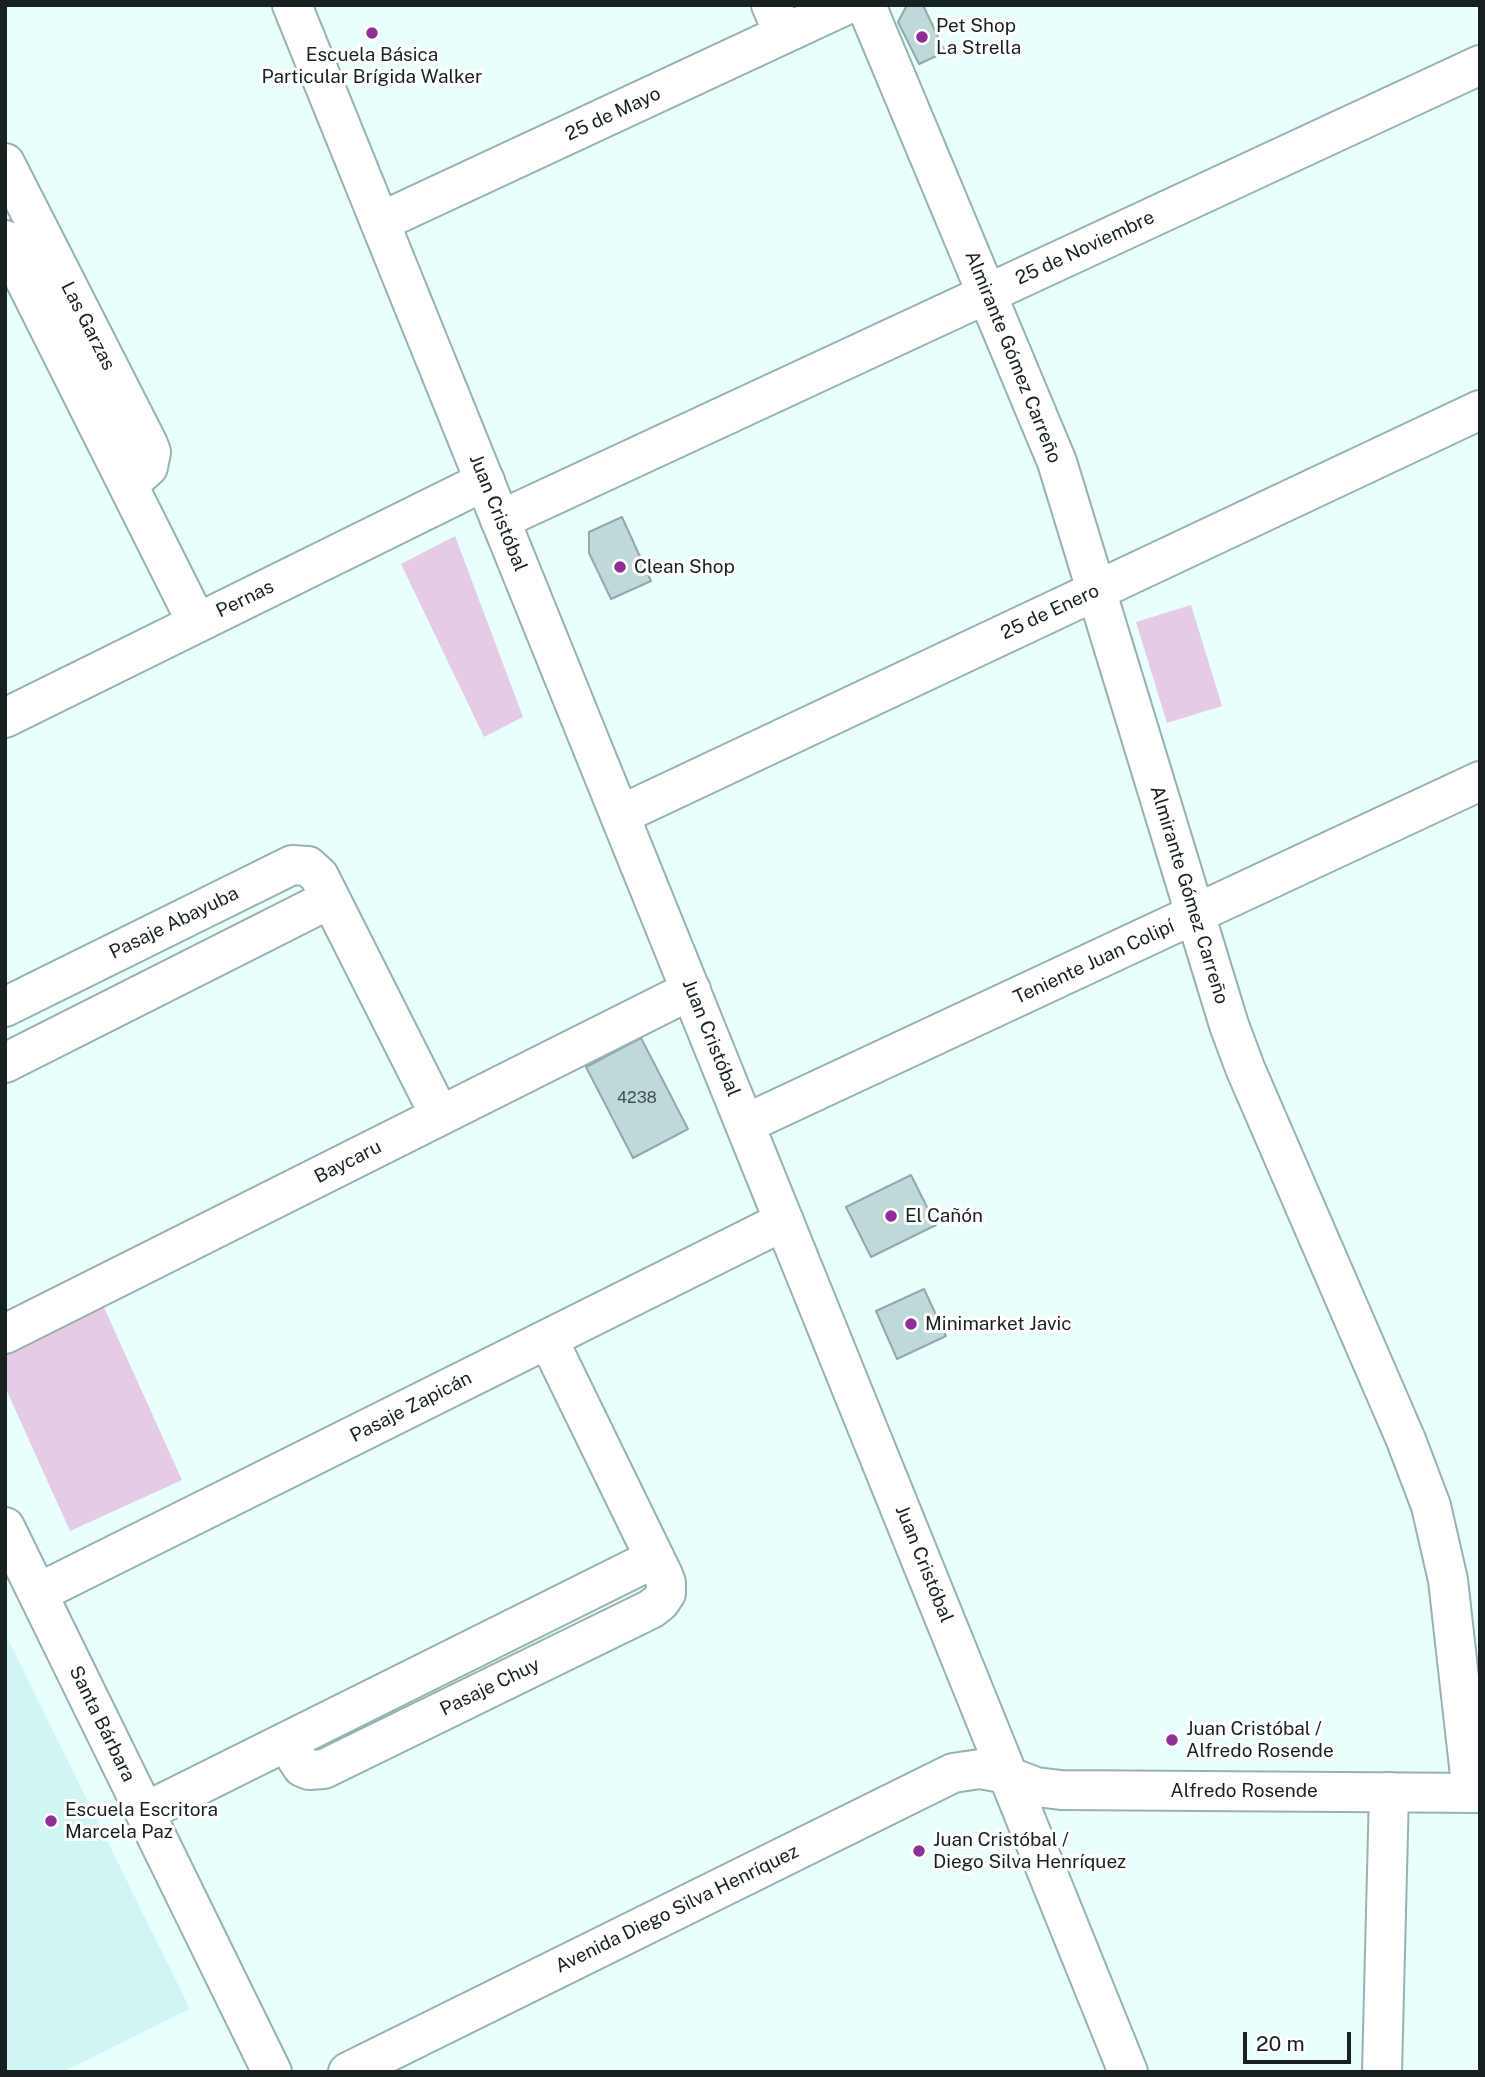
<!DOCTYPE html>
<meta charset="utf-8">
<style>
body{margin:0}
#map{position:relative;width:1485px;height:2077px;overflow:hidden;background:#e8fffd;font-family:"Public Sans",sans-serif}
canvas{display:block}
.frame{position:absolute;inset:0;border:7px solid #172121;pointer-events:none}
.scale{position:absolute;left:1243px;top:2032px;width:108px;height:32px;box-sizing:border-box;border:4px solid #172121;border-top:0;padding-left:9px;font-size:21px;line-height:24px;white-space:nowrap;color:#172121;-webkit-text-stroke:5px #fff;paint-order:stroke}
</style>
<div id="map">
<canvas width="1485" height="2077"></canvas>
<div class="frame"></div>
<div class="scale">20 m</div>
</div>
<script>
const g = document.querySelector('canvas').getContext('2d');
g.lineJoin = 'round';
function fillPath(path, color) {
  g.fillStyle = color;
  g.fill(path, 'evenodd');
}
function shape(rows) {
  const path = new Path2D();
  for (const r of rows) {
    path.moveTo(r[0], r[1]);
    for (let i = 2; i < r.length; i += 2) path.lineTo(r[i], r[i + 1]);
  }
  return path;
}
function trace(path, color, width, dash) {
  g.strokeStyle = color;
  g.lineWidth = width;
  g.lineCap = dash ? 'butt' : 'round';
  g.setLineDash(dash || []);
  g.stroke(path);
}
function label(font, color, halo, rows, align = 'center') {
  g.font = font + ' "Public Sans",sans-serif';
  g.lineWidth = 6;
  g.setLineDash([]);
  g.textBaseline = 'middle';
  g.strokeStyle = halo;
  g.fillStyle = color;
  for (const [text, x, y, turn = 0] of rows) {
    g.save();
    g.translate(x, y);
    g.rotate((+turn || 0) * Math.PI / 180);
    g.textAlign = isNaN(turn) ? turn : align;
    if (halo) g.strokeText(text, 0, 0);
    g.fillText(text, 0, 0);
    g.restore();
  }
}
fillPath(shape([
 [5,1633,190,2009,63,2072,5,2072]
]), '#d0f6f4');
fillPath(shape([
 [455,536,523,717,484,737,401,564],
 [1191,605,1222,706,1167,723,1136,622],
 [102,1303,182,1480,70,1531,5,1387,5,1347]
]), '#e5cbe6');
const building = shape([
 [907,5,923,5,945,52,919,64,898,22,907,5],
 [622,517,651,581,611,599,589,553,589,532,622,517],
 [641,1038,688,1129,633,1158,586,1067,641,1038],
 [911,1175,936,1225,871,1257,846,1207,911,1175],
 [924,1289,946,1336,897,1359,876,1311,924,1289]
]);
fillPath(building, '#bedad8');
trace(building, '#90aaa9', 2);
const minor = shape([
 [771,5,784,34],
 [866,5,1057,462,1229,1025,1245,1068,1406,1440,1431,1506,1448,1580,1472,1793],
 [5,163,148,444,151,452,148,467,128,485],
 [380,222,846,5],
 [5,240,197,623],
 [500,520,1480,65],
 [5,718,485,481],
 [620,815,1480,410],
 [5,1007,292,865,308,866,319,876,440,1116],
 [5,1063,330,899],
 [745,1124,1480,781],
 [5,1334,691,990],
 [5,1527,272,2072],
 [38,1593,784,1221],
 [286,1742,302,1767,309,1770,324,1769,651,1609,660,1602,666,1593,666,1583,663,1575,548,1339],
 [145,1812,655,1558],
 [1382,2072,1389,1792]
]);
const tertiary = shape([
 [292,5,1128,2072],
 [348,2072,953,1773,980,1769,997,1772,1036,1787,1061,1790,1480,1793]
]);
trace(minor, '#97b2b1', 42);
trace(tertiary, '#97b2b1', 42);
trace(minor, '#fff', 38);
trace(tertiary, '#fff', 38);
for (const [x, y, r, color] of [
 [372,33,7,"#8f2e96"],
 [922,37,7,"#8f2e96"],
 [620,567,7,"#8f2e96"],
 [891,1216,7,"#8f2e96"],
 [911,1324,7,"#8f2e96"],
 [1172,1740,7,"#8f2e96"],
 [51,1821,7,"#8f2e96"],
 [919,1851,7,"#8f2e96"]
]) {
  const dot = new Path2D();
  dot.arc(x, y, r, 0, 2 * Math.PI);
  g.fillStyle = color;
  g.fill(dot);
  trace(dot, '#fff', 2.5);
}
label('16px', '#414f4f', null, [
 ["4238",637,1098]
]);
label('19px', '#172121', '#fff', [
 ["Pet Shop",936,26],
 ["La Strella",936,48],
 ["Escuela Básica",372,55,"center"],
 ["Particular Brígida Walker",372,77,"center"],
 ["Clean Shop",634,567],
 ["El Cañón",905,1216],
 ["Minimarket Javic",925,1324],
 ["Juan Cristóbal /",1186,1729],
 ["Alfredo Rosende",1186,1751],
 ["Escuela Escritora",65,1810],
 ["Marcela Paz",65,1832],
 ["Juan Cristóbal /",933,1840],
 ["Diego Silva Henríquez",933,1862]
], 'left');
label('19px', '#172121', '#fff', [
 ["25 de Mayo",613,114,-25],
 ["25 de Noviembre",1085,248,-25],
 ["Las Garzas",88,326,63],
 ["Almirante Gómez Carreño",1013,357,68],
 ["Juan Cristóbal",498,513,68],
 ["Pernas",245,599,-26],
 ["25 de Enero",1050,612,-25],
 ["Almirante Gómez Carreño",1189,895,73],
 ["Pasaje Abayuba",174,923,-26],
 ["Teniente Juan Colipí",1094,962,-25],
 ["Juan Cristóbal",711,1038,68],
 ["Baycaru",348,1162,-27],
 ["Pasaje Zapicán",411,1407,-27],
 ["Juan Cristóbal",924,1564,68],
 ["Pasaje Chuy",490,1687,-26],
 ["Santa Bárbara",102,1724,64],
 ["Alfredo Rosende",1244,1791],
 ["Avenida Diego Silva Henríquez",677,1909,-26]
]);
</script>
